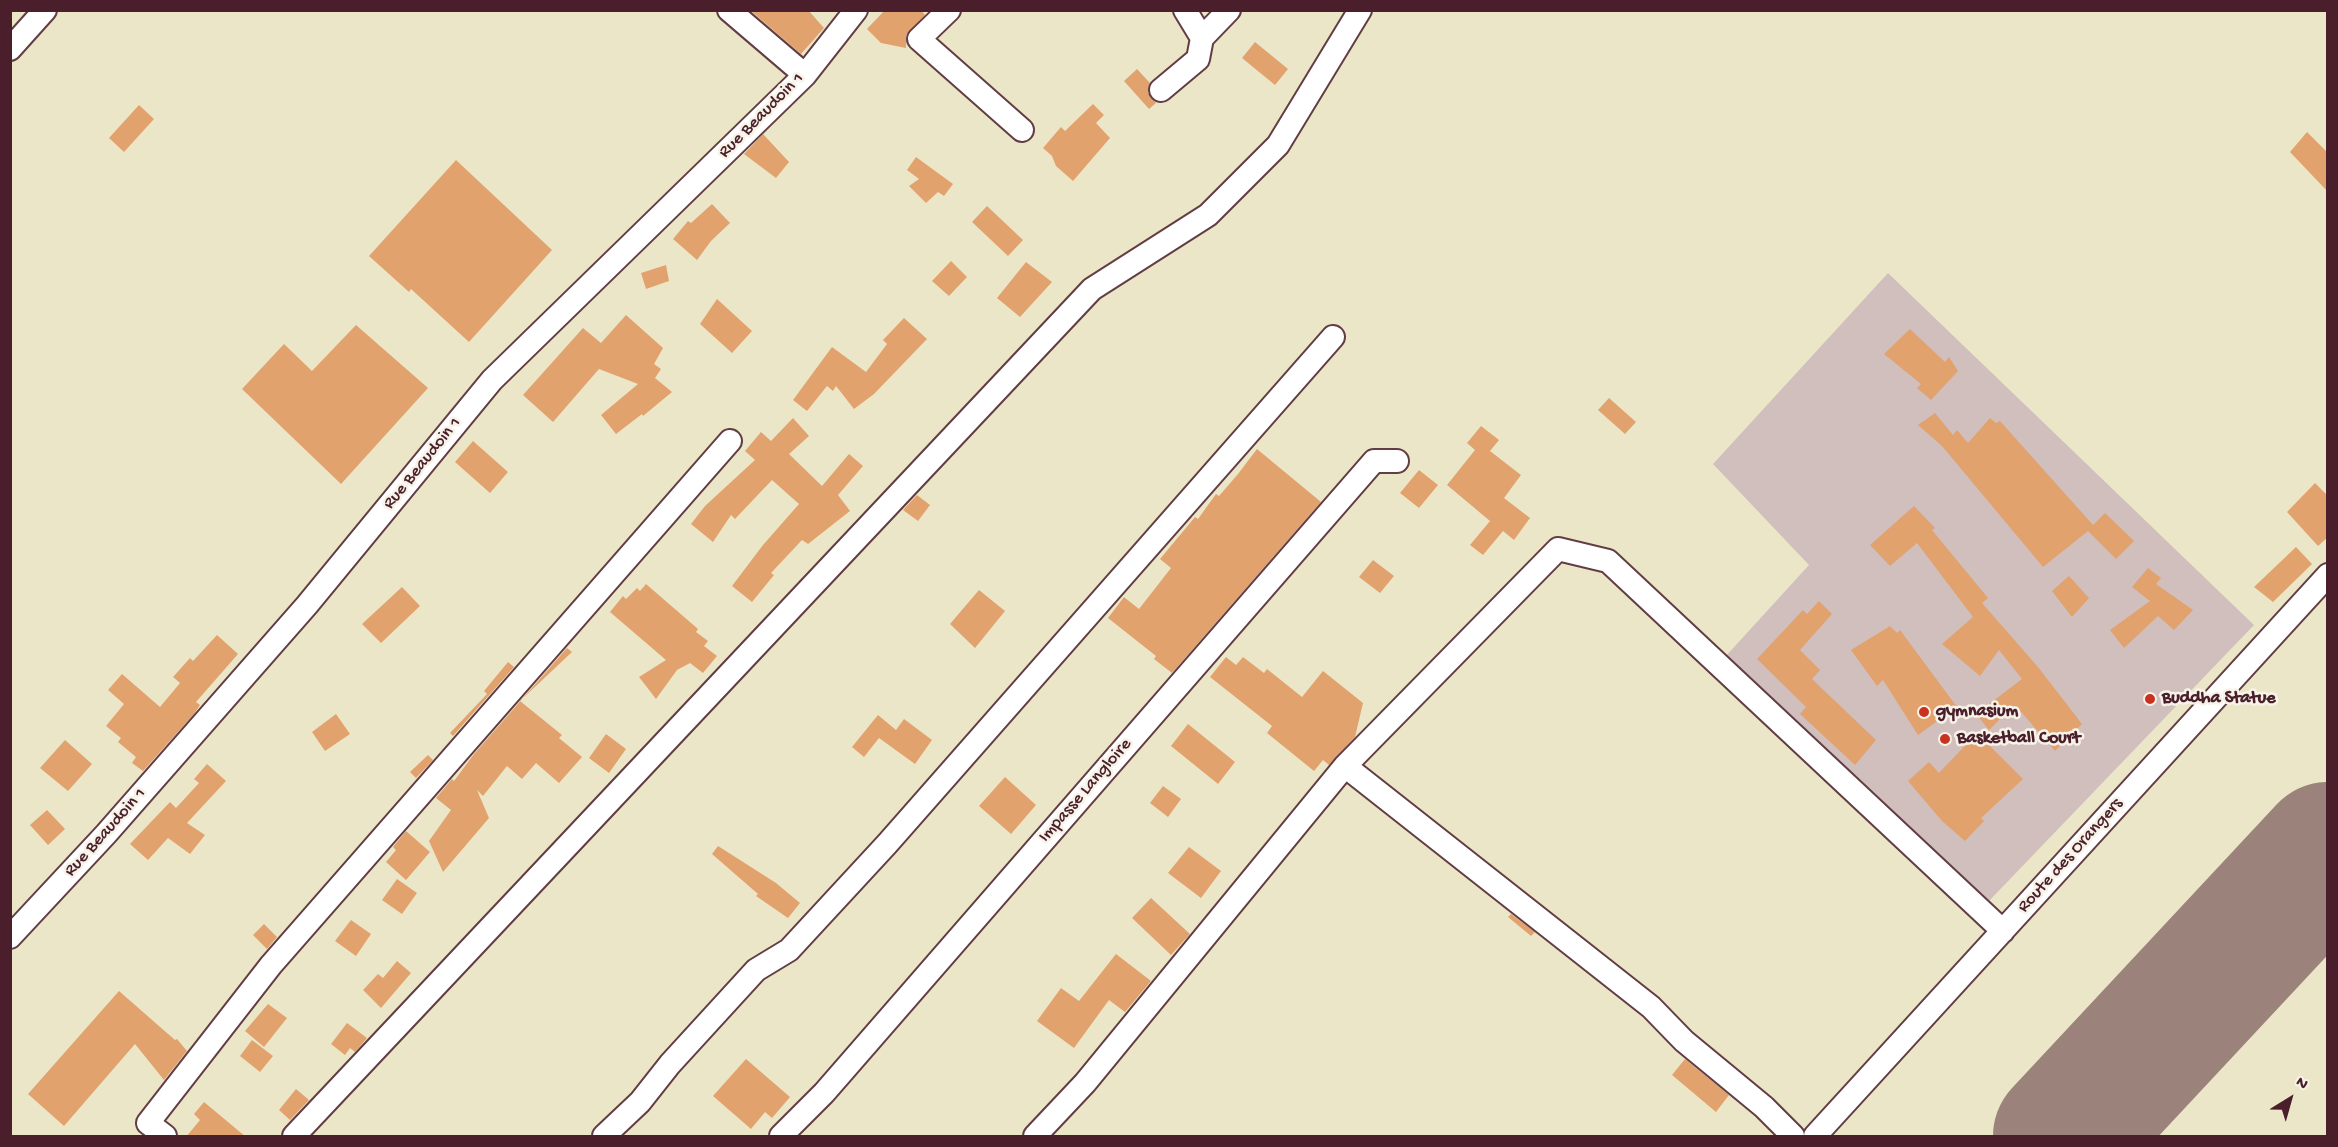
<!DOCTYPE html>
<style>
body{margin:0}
#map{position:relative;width:2338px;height:1147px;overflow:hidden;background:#ece6c9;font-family:"Gochi Hand",sans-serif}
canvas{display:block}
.frame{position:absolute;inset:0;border:12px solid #4a1f2b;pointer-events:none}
.north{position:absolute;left:2260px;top:1069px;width:60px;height:60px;-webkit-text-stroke:4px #f7f3e8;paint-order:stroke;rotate:37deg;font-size:16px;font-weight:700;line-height:24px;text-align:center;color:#4a1f2b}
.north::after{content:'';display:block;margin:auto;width:21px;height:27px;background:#4a1f2b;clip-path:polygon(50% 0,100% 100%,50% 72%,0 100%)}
</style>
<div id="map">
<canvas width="2338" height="1147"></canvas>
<div class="frame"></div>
<div class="north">N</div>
</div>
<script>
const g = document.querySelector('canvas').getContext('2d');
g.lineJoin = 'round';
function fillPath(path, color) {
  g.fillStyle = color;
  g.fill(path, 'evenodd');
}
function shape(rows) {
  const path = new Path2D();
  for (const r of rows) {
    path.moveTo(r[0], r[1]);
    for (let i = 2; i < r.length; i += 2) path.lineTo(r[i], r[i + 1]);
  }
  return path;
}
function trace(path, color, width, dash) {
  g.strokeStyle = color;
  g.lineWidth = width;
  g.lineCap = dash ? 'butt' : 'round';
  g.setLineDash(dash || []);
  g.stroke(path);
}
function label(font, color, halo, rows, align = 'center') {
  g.font = font + ' "Gochi Hand",sans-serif';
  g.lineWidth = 5;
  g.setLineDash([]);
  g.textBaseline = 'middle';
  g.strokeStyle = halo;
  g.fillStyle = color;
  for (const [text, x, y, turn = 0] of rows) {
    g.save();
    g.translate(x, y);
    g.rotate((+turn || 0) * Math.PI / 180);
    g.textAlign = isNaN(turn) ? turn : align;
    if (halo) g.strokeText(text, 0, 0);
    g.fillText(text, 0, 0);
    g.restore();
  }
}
fillPath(shape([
 [1888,273,2254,625,1989,901,1725,657,1809,565,1713,464]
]), '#d1bfbe');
trace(shape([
 [2063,1136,2328,852]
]), '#9b827a', 140);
fillPath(shape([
 [750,10,808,10,824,28,801,54],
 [885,10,921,10,925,15,906,35,906,48,881,43,867,29],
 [1255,42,1288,69,1275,85,1242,58],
 [1137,69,1150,83,1148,93,1156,103,1149,109,1124,81],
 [1093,104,1104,115,1096,123,1110,138,1073,181,1056,166,1052,156,1043,148,1061,127,1065,131],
 [139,105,154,119,124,152,109,138],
 [2307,132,2328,153,2328,192,2290,152],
 [763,134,789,162,776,178,744,154],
 [916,157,953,184,944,196,938,192,926,203,909,186,919,179,907,170],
 [456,160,552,250,469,342,411,289,409,292,369,256],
 [712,204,730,223,711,241,697,260,673,239,688,221,691,223],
 [987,206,1023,240,1008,256,972,222],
 [951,261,967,277,949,296,932,281],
 [1026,262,1052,282,1020,317,997,298],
 [666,265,669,281,646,289,641,273],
 [717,299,752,331,732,353,700,324],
 [626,315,663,348,654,364,661,369,655,378,672,392,643,416,642,414,616,434,601,415,638,384,599,369,553,422,523,395,583,328,601,343],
 [904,318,927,339,874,394,854,409,836,386,833,391,827,386,807,411,793,400,832,347,866,372,887,344,883,340],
 [356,325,428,388,341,484,242,389,284,344,312,371],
 [1910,329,1945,362,1949,357,1958,371,1931,400,1917,388,1921,384,1884,354],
 [1609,398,1636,422,1625,434,1598,410],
 [1935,413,1953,435,1957,430,1968,443,1990,418,1996,423,2000,421,2093,525,2105,513,2134,541,2116,559,2088,531,2043,567,1942,446,1918,425],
 [793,418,809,436,789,454,822,486,849,454,863,466,838,495,850,511,808,544,802,540,771,573,774,575,752,602,732,586,763,545,799,504,772,480,735,519,731,515,713,542,691,524,705,506,755,460,745,451,761,432,771,441],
 [1481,426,1499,440,1490,451,1521,475,1504,498,1530,518,1514,540,1503,531,1483,555,1470,545,1490,521,1447,485,1475,450,1467,443],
 [473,441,508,472,490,493,455,462],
 [1257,449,1321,502,1172,673,1154,659,1156,656,1108,618,1124,597,1139,609,1171,568,1160,559,1195,517,1198,519,1216,494,1219,496,1238,474],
 [1419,470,1438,485,1419,508,1400,493],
 [2315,483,2328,496,2328,537,2318,546,2287,512],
 [917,495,930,505,918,521,903,510],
 [1914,506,1935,528,1932,530,1988,598,1982,603,2038,667,2082,724,2055,751,2016,706,2012,707,1989,730,1976,714,2022,679,1999,650,1980,676,1942,644,1973,617,1917,543,1890,566,1870,545],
 [2296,547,2312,564,2273,602,2254,587],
 [1373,560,1394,576,1380,593,1359,577],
 [2148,568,2161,578,2156,584,2193,610,2174,630,2158,616,2124,648,2110,630,2150,601,2132,587],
 [2069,576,2089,598,2072,617,2052,591],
 [646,584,698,629,696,632,708,641,704,646,717,656,703,673,690,663,677,670,656,699,639,677,666,660,610,612,623,596,626,599,637,588,640,591],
 [402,587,420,606,381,643,362,624],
 [979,590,1005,611,975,648,950,624],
 [1819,601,1832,614,1800,650,1820,670,1812,679,1876,740,1855,765,1800,714,1806,707,1757,659,1803,610,1807,614],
 [1890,626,1897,633,1900,630,1957,707,1918,735,1883,680,1877,686,1851,650],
 [217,635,238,654,196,702,200,705,194,714,143,771,132,763,136,757,118,742,121,738,106,726,124,704,108,690,122,674,160,707,180,683,173,677,190,658,193,661],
 [567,648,572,652,520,701,562,735,559,738,582,757,559,783,536,763,522,779,507,766,483,796,477,790,489,818,443,872,429,841,451,810,436,798,452,779,454,781,474,754],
 [1226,657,1236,665,1243,657,1264,673,1267,669,1302,697,1323,671,1363,703,1355,737,1329,765,1323,760,1314,771,1267,733,1272,726,1210,677],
 [508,662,514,667,453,736,450,733,487,694,484,691],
 [336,714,350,734,325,751,312,732],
 [878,715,896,730,904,719,932,740,915,764,879,738,864,757,852,747],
 [1188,724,1235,762,1218,784,1171,746],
 [1977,733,2023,779,1981,818,1984,821,1965,841,1942,821,1908,781,1929,762,1939,773],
 [606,734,626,749,609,773,589,758],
 [65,740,92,764,68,791,40,768],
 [428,755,433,760,416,778,410,772],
 [207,764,226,781,187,823,205,835,190,854,168,838,148,860,130,844,170,802,176,808,199,783,194,779],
 [1005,777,1036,805,1011,834,979,806],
 [1163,786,1181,799,1168,817,1150,803],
 [47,810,65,829,48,845,30,825],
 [406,831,430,852,406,880,386,862,396,850,393,847],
 [718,846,776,883,800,903,788,918,756,896,758,894,712,854],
 [1189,847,1221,871,1201,898,1168,873],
 [397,879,417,893,402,914,382,900],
 [1151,898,1190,934,1171,955,1132,918],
 [1511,914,1535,932,1531,936,1508,917],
 [351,920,371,934,356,956,335,941],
 [264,924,277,937,267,949,253,935],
 [1116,954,1151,981,1125,1012,1109,1000,1074,1048,1037,1021,1061,988,1079,1001],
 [397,961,411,973,381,1008,363,990,378,974,383,978],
 [119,991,175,1040,177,1039,187,1051,164,1080,135,1044,64,1126,28,1094],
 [268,1004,287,1018,264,1047,245,1031],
 [347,1023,367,1038,355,1052,350,1048,345,1055,331,1044],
 [252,1040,273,1056,260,1072,240,1056],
 [746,1059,790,1097,772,1118,765,1112,751,1129,713,1096],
 [1685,1059,1729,1095,1716,1112,1672,1075],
 [296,1089,309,1100,290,1120,279,1110],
 [204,1102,246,1137,186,1137,200,1120,194,1114]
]), '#e1a26d');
const minor = shape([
 [729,10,805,75],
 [949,10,919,39,1022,130],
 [1202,38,1229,10],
 [10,49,45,10],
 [1161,90,1198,59,1202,38,1185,10],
 [1345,766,1651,1007,1684,1041,1764,1107,1793,1136],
 [10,937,106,834,307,605,492,380,805,75,856,10],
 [165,1136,148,1123,271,965,730,441],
 [294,1136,1092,289,1208,215,1278,145,1360,10],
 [604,1136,640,1102,670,1064,756,970,789,950,887,844,1333,337],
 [781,1136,824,1093,1374,461,1397,461],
 [1035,1136,1085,1083,1345,766,1558,549,1608,561,2003,931],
 [1815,1136,2328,575]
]);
trace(minor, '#623d43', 26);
trace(minor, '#fff', 22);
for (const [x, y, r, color] of [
 [2150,699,6,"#c8321e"],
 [1924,712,6,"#c8321e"],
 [1945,739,6,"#c8321e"]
]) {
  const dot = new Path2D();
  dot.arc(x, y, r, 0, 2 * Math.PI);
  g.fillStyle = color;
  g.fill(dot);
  trace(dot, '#f7f3e8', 2);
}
label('18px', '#4a1f2b', '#f7f3e8', [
 ["Rue Beaudoin 1",762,116,-45],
 ["Rue Beaudoin 1",423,464,-51],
 ["Impasse Langloire",1086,791,-49],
 ["Rue Beaudoin 1",106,833,-48],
 ["Route des Orangers",2071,856,-48]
]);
label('bold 18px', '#4a1f2b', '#f7f3e8', [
 ["Buddha Statue",2162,699],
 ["gymnasium",1936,712],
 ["Basketball Court",1957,739]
], 'left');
</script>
